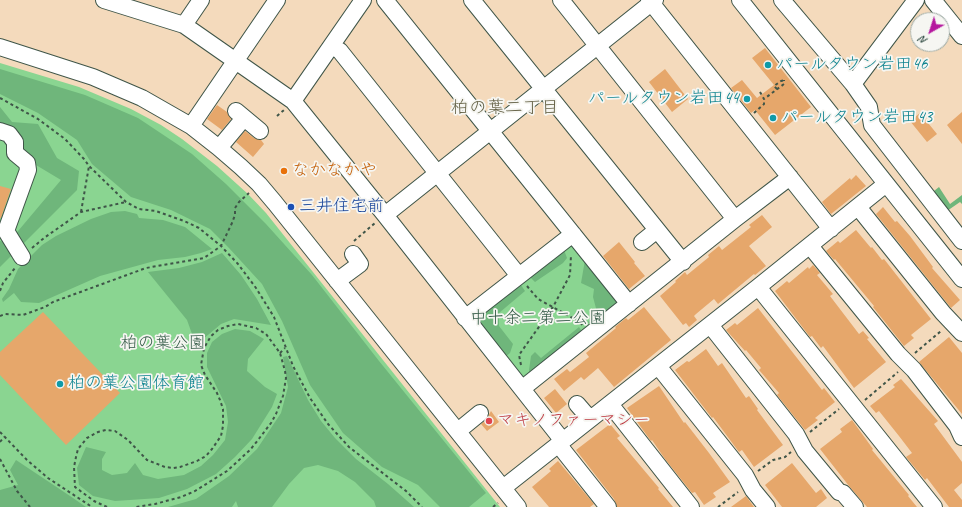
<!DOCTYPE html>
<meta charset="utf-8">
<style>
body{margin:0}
#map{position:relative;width:962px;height:507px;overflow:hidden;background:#f4dabc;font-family:Caveat,sans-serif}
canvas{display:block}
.north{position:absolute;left:910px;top:12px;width:40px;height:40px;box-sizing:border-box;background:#f6f6f2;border:1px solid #a0aca6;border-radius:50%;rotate:219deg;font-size:11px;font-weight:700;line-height:16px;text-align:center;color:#1f3d34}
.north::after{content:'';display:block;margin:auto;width:14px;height:18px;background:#b5179e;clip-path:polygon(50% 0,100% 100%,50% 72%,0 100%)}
</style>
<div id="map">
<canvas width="962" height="507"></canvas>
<div class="north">N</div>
</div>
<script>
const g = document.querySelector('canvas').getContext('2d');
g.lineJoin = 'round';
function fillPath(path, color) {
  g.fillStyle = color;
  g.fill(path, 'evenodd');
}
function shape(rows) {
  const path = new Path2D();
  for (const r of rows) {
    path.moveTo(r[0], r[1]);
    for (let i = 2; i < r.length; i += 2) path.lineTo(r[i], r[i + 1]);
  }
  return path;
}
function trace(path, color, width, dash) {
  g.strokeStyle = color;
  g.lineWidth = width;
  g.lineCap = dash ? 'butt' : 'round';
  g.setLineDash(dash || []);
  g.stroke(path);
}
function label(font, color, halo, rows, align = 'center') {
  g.font = font + ' Caveat,"Klee One",sans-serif';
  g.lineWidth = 3.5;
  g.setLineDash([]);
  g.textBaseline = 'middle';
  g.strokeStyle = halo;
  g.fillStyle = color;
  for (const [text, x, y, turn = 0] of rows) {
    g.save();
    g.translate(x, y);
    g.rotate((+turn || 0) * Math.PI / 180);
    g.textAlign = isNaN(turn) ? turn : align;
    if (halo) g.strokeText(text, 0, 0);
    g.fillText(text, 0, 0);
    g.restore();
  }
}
fillPath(shape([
 [0,63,79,87,131,109,161,125,182,139,217,166,248,194,266,213,500,507,0,507],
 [573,244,619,307,521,379,475,323,476,316]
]), '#8ad591');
fillPath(shape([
 [0,69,85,95,138,118,192,154,226,184,266,224,312,275,379,361,486,493,469,507,440,507,418,485,382,467,343,433,310,385,282,321,262,284,229,248,210,229,171,210,131,197,92,164,77,140,38,113,0,94],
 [0,107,12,122,38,124,57,158,79,171,77,190,0,267,0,241,8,243,61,180,36,165,11,133,0,125],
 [939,187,950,204,962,195,962,204,960,202,947,211,934,191],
 [125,211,137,214,139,218,163,220,185,227,212,249,201,253,185,257,158,260,100,276,39,303,21,302,14,293,3,302,2,299,9,289,18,269,42,245,56,236,91,219,111,212],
 [564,250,567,258,563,263,535,282,529,276],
 [222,253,241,275,257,299,271,325,234,319,221,324,196,345,187,320,148,272,179,268,202,262],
 [585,260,619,303,592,330,588,322,597,312,593,297,594,289,581,283],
 [521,285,525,291,499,313,499,326,513,344,510,353,505,357,478,323,479,317],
 [579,327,583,333,530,376,529,370,531,356,535,352,541,358],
 [235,329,250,331,264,339,248,359,247,371,265,387,277,394,272,407,252,439,235,457,216,474,187,489,159,498,115,501,93,496,79,485,77,468,86,447,106,452,102,459,102,470,112,475,127,473,135,463,143,475,158,479,184,475,201,466,213,455,225,440,228,422,226,406,207,367,207,353,212,342,222,334],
 [287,356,308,400,321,421,335,438,356,459,388,484,414,507,376,507,374,501,355,482,338,471,318,465,304,468,289,484,272,507,238,507,236,501,232,507,168,507,196,499,229,476,257,449,281,413,288,387,283,357],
 [16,460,73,498,86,507,0,507,0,490,18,485,10,470]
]), '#6fb67b');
fillPath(shape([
 [765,48,811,107,775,135,755,110,751,113,731,88,742,80,757,98,774,85,752,58],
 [665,69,688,99,672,112,649,82],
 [217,105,227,112,231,119,222,130,207,119],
 [962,112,962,144,947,125],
 [920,113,937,134,927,142,910,121],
 [245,131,254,138,261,140,264,144,253,157,236,142],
 [856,175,866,186,831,214,822,202,850,178,851,180],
 [0,186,11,189,1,218,0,218],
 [883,207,895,222,897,221,910,236,933,267,932,268,960,300,951,308,876,214],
 [762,215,772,227,749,246,766,266,755,275,754,274,718,304,714,299,696,314,694,316,697,320,689,327,686,323,683,325,660,296,676,282,675,281,685,272,687,275,709,257,708,255,719,246,722,250,751,227,749,225],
 [856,230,871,248,872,247,882,260,884,259,931,319,911,335,914,338,904,346,873,307,874,306,835,259,834,260,826,251,838,241,840,243],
 [619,242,635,262,634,263,645,276,629,289,603,256],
 [813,265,820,273,817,275,833,294,830,296,859,334,863,331,869,338,867,339,886,362,854,388,823,346,821,348,812,336,810,337,775,291,787,281,789,283,808,267,809,269],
 [644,307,671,340,614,387,598,368,584,380,581,377,564,391,554,379,567,369,570,372,589,357,586,353,616,328,615,327,626,318,628,320],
 [758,308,822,390,824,388,835,402,815,418,818,420,805,430,777,395,779,393,759,370,761,368,746,350,745,351,726,330,735,323,737,325],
 [43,312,120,393,66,445,0,375,0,352],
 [949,337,962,353,962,414,919,362],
 [706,349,718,366,722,363,746,398,749,396,758,409,757,410,783,445,754,467,742,450,739,452,713,417,712,418,675,370,687,361,689,362],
 [901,379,938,421,934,424,962,462,962,483,954,490,962,500,962,507,949,507,927,478,925,480,906,457,912,453,899,436,879,411,876,413,870,406,895,387,893,385],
 [659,386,684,423,685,422,709,453,730,482,713,493,716,497,704,505,695,492,692,493,665,459,652,440,651,441,627,408],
 [555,389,567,404,556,413,544,398],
 [491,411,499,422,487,431,481,424,486,420],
 [852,420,873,449,872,450,909,495,908,496,917,507,867,507,849,486,820,449,842,432,840,429],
 [610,424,620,436,617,438,659,488,658,489,673,507,617,507,614,499,576,450],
 [558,461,594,504,590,507,549,507,532,487,551,471,549,469],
 [792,463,816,493,821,489,827,498,816,507,782,507,765,485],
 [746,496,754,507,731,507]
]), '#e6a76b');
const minor = shape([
 [104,0,184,25,293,101,385,215,563,441],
 [385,0,629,304],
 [472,0,683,262],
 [561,0,735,219],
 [649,0,831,229],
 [740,0,962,279],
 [782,0,853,84,869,107,872,125,962,241],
 [933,0,962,36],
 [184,25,201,0],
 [332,46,340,51,519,276],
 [0,47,93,77,142,98,191,126,219,148,241,167,259,184,275,203,518,507],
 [853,84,916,0],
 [293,101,363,0],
 [236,111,260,131],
 [191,126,277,0],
 [0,131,9,134,15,142,15,153,27,163,28,170,6,231,22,257],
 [219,148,244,118],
 [858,207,943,313,962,333],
 [385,215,655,0],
 [642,242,657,230],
 [810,246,898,354,914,370,957,426,962,437],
 [337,281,360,264,353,254],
 [758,287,934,507],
 [465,318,573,234],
 [710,325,796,434,805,451,839,492,843,493,855,507],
 [658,366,745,475,753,490,767,507],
 [523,388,735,219,790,177],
 [577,404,590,419],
 [610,404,691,507],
 [458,431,480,413],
 [558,444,608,507],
 [503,488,758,287,886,184]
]);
trace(minor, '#3f5548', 18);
trace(shape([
 [777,89,774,86,781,81,785,80],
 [760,92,764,99,784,84,784,80],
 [0,98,38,119,65,139,84,159,89,166,126,202,139,209,156,211,184,221,199,228,221,246,238,264,256,288,274,317,293,366,310,398,328,424,349,447,406,491,422,507],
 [754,113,764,104,764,100],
 [277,116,284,110],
 [81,212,89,166],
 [354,241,375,223],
 [32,248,44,238,81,212,126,202],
 [527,286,538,299,580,322,582,325],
 [0,291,3,283,15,268],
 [0,316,5,314,23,315,45,307,53,302,146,268,204,258,221,246,232,223,235,215,235,208,239,202,249,193],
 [280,353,285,348],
 [915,353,941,331],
 [521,365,519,355,553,307,570,275,571,255],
 [865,400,898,372],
 [0,432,27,460,48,478,92,507],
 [810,432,839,409],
 [0,442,4,437],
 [0,459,17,491,30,507],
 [758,471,773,460,785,457,791,452],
 [107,507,94,501,75,487,74,467,76,457,78,449,87,438,98,432,106,430,115,431,128,440,147,460,165,467,173,468,180,467,197,461,206,456,212,449,221,436,223,426,223,409,220,400,217,393,205,375,201,365,204,348,211,336,218,330,228,326,238,324,256,328,266,334,280,353,285,371,286,378,283,396,276,414,271,423,258,440,250,450,227,471,195,491,181,497,155,504,136,507],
 [493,507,498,503],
 [718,507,738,492]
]), '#3f5548', 2, [3, 3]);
trace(minor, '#fff', 16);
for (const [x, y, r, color] of [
 [768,65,4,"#0f9aa8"],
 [747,99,4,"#0f9aa8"],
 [773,118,4,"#0f9aa8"],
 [284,171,4,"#e8710a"],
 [291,207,4,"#1a4fb4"],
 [60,384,4,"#0f9aa8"],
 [489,421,4,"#e0444e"]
]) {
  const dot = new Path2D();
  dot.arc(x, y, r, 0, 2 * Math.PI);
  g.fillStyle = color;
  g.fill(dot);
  trace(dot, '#f6f6f2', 1.5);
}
label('17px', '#0d838f', '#f6f6f2', [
 ["パールタウン岩田46",776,65],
 ["パールタウン岩田44",739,99,"right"],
 ["パールタウン岩田43",781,118],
 ["柏の葉公園体育館",68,384]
], 'left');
label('17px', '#c56008', '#f6f6f2', [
 ["なかなかや",292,171]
], 'left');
label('17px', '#164399', '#f6f6f2', [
 ["三井住宅前",299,207]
], 'left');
label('17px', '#345b47', '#f6f6f2', [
 ["中十余二第二公園",538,319],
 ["柏の葉公園",163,344]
]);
label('17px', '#be3a42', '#f6f6f2', [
 ["マキノファーマシー",497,421]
], 'left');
label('18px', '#656247', '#f6f6f2', [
 ["柏の葉二丁目",505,108]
]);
</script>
